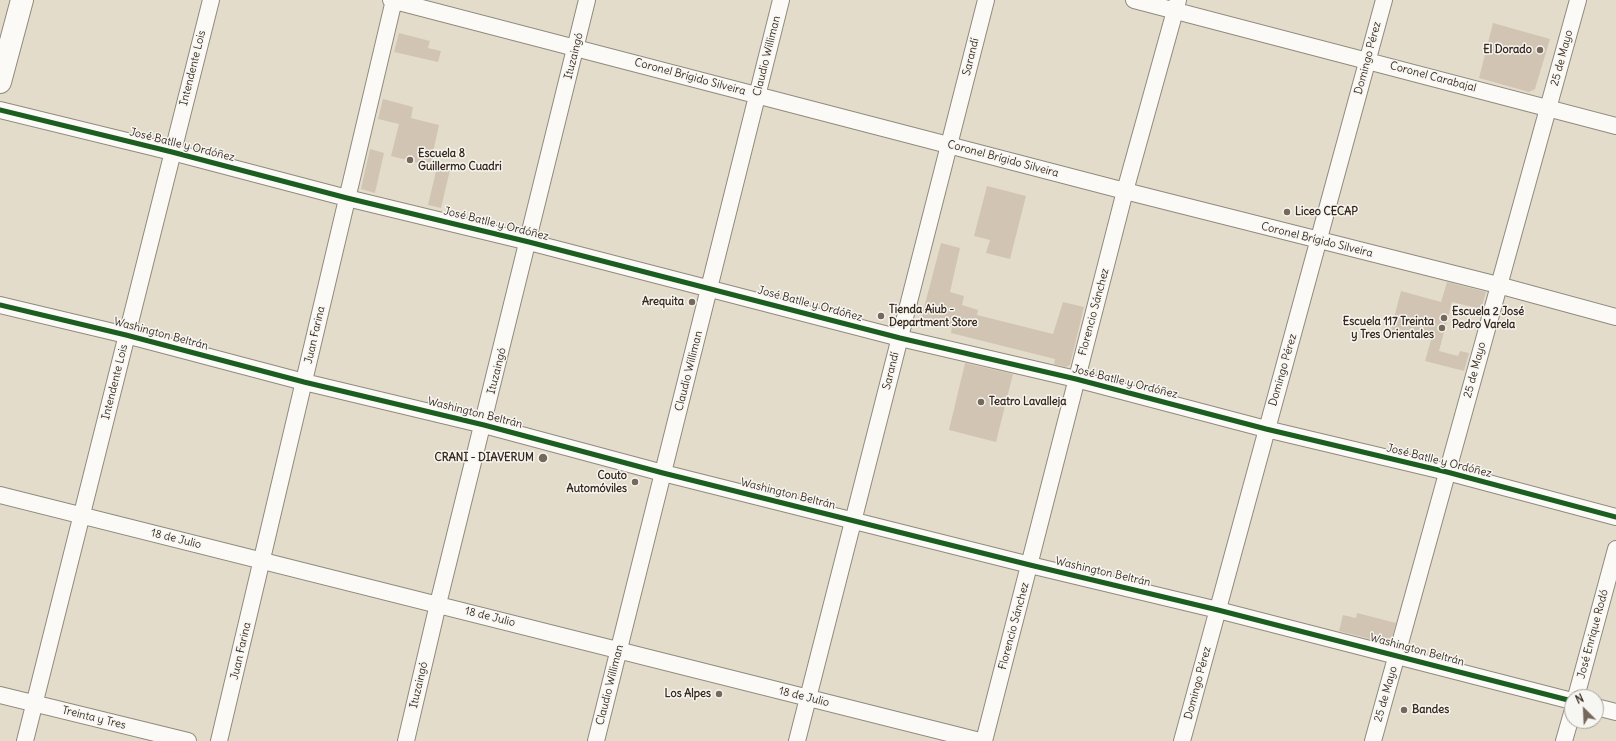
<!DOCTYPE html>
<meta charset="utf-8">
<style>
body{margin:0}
#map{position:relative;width:1616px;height:741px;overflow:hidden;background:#e4dcca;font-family:Delius,sans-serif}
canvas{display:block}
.north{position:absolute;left:1564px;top:689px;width:40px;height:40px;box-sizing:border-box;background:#f6f6f2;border:1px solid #aba49d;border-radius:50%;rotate:336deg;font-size:11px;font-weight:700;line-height:16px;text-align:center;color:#3b2a1e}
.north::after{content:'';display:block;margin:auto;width:14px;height:18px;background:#76685a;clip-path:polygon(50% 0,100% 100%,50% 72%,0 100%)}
</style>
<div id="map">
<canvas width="1616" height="741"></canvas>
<div class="north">N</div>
</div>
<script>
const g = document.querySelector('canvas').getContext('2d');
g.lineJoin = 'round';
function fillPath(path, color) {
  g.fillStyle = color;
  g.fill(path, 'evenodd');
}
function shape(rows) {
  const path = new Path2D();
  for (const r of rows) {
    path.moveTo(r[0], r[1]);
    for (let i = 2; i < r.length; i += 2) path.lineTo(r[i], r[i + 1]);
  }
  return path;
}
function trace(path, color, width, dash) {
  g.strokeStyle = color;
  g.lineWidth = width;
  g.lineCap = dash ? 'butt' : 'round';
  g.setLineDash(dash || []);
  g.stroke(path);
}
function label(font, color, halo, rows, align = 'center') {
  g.font = font + ' Delius,sans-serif';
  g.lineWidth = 3;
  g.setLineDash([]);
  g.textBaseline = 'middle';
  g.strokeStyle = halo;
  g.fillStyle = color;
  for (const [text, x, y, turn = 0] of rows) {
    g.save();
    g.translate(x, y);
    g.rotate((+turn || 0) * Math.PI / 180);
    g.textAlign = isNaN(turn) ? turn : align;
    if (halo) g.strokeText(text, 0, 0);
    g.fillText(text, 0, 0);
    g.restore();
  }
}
fillPath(shape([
 [1493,23,1550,39,1535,89,1529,92,1479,78],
 [399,33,430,41,428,48,441,51,438,62,394,52],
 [383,99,413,107,411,118,439,125,430,166,391,156,399,124,378,119],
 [370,149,384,153,375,193,361,189],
 [437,167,450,170,441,208,428,205],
 [987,186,1026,196,1010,259,986,253,990,240,974,236],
 [941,243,960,248,950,292,964,296,962,305,978,310,977,315,1053,334,1063,302,1084,307,1070,365,1066,367,1054,364,1055,359,951,333,952,327,921,319],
 [1447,282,1486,292,1481,309,1452,302,1439,351,1458,356,1460,351,1469,353,1464,371,1425,361,1431,340,1391,330,1401,291,1441,302],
 [965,363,1013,374,996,442,949,430],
 [1357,613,1396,623,1390,644,1339,631,1343,615,1356,618]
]), '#d1c4b3');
const minor = shape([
 [391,0,1125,191,1498,285,1616,317],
 [1134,0,1616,126],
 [0,110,172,152,347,198,529,242,900,338,1076,379,1266,429,1447,472,1616,517],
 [0,305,126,335,304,382,484,425,663,473,1030,565,1218,610,1572,701],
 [0,495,980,741],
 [0,695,188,741],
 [1576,697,1616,549],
 [1596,707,1616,712],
 [25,741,211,0],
 [219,741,394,0],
 [406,741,438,604,587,0],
 [596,741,781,0],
 [797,741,986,0],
 [984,741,1125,191,1178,0],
 [1182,741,1384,0],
 [1373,741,1578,0],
 [1564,741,1572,713]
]);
const highway = shape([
 [0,82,22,0]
]);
trace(minor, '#908a7e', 18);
trace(highway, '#908a7e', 24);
trace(minor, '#fbfaf7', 16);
trace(highway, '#fbfaf7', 22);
trace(shape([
 [0,110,172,152,347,198,529,242,900,338,1076,379,1266,429,1447,472,1616,517],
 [0,305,126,335,304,382,484,425,663,473,1030,565,1218,610,1572,701]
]), '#1b5e20', 5);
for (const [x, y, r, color] of [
 [1540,50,4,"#76685a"],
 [410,160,4,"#76685a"],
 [1287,212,4,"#76685a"],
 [692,302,4,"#76685a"],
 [881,316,4,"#76685a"],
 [1444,318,4,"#76685a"],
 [1442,328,4,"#76685a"],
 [981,402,4,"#76685a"],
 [543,458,5,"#76685a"],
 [635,482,4,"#76685a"],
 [719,694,4,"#76685a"],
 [1404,710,4,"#76685a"]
]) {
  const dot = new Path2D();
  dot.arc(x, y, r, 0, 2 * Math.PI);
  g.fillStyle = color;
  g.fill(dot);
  trace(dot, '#f6f6f2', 1.5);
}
label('bold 11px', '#3b2a1e', '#f6f6f2', [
 ["El Dorado",1532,50],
 ["Escuela 8",418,154,"left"],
 ["Guillermo Cuadri",418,167,"left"],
 ["Liceo CECAP",1295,212,"left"],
 ["Arequita",684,302],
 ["Tienda Aiub -",889,310,"left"],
 ["Department Store",889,323,"left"],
 ["Escuela 2 José",1452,312,"left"],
 ["Pedro Varela",1452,325,"left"],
 ["Escuela 117 Treinta",1434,322],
 ["y Tres Orientales",1434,335],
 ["Teatro Lavalleja",989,402,"left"],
 ["CRANI - DIAVERUM",534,458],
 ["Couto",627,476],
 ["Automóviles",627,489],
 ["Los Alpes",711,694],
 ["Bandes",1412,710,"left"]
], 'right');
label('11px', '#3b2a1e', '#f6f6f2', [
 ["Ituzaingó",574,56,-76],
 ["Claudio Williman",767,56,-76],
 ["Sarandí",971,57,-76],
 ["Domingo Pérez",1368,58,-75],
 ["25 de Mayo",1562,58,-75],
 ["Intendente Lois",193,68,-76],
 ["Coronel Brígido Silveira",690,77,15],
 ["Coronel Carabajal",1433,77,15],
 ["José Batlle y Ordóñez",182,145,14],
 ["Coronel Brígido Silveira",1003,159,15],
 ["José Batlle y Ordóñez",496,224,14],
 ["Coronel Brígido Silveira",1317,240,14],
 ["José Batlle y Ordóñez",810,304,15],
 ["Florencio Sánchez",1094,312,-75],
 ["Washington Beltrán",161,334,15],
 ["Juan Farina",315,335,-77],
 ["Domingo Pérez",1283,370,-74],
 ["25 de Mayo",1475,370,-75],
 ["Ituzaingó",497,371,-76],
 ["Claudio Williman",689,371,-76],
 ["Sarandí",891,371,-76],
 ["Intendente Lois",115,382,-76],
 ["José Batlle y Ordóñez",1125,382,14],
 ["Washington Beltrán",475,413,14],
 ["José Batlle y Ordóñez",1439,461,14],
 ["Washington Beltrán",788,494,14],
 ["18 de Julio",176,539,14],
 ["Washington Beltrán",1103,572,13],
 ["18 de Julio",490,617,14],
 ["Florencio Sánchez",1014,626,-75],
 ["José Enrique Rodó",1593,634,-75],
 ["Washington Beltrán",1417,650,15],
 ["Juan Farina",241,651,-77],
 ["Domingo Pérez",1198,683,-75],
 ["Ituzaingó",419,685,-77],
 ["Claudio Williman",610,685,-76],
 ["25 de Mayo",1386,694,-74],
 ["18 de Julio",804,697,14],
 ["Treinta y Tres",94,718,14]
]);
</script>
